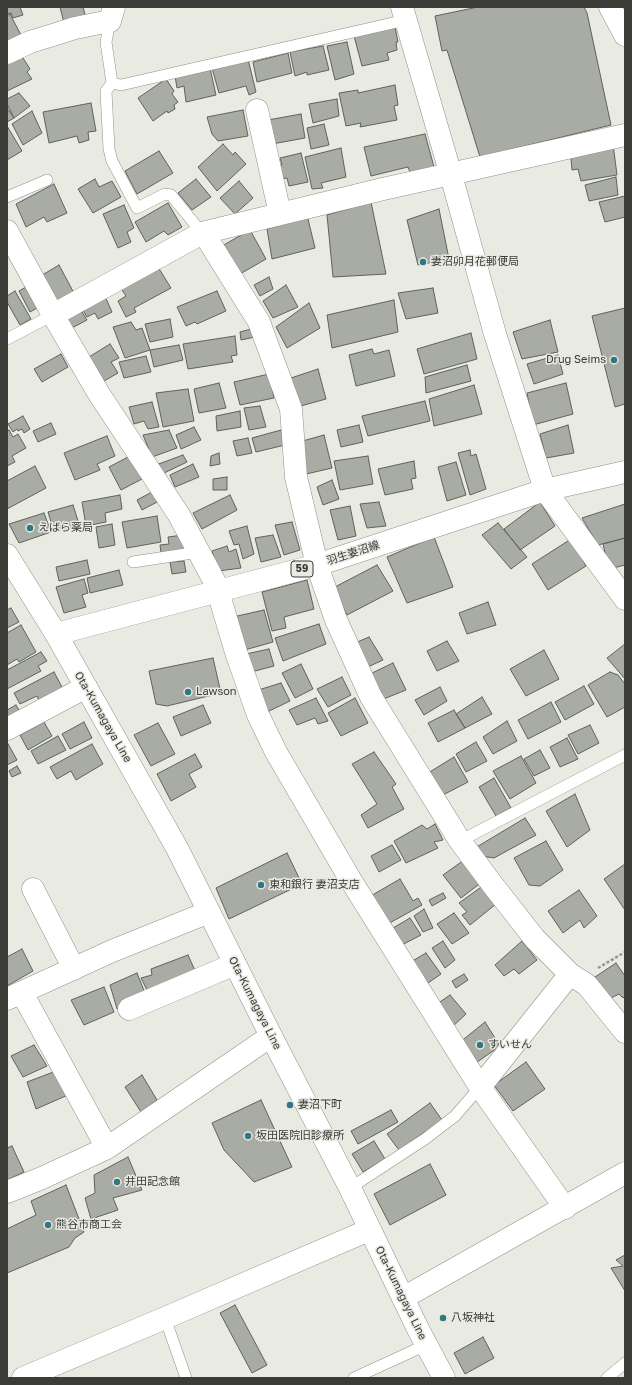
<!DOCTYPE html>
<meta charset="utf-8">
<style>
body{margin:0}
#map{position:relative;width:632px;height:1385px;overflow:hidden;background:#e9eae1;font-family:"Golos Text",sans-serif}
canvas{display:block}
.frame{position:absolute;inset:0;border:8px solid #3b3b37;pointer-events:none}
</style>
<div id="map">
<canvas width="632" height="1385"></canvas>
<div class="frame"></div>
</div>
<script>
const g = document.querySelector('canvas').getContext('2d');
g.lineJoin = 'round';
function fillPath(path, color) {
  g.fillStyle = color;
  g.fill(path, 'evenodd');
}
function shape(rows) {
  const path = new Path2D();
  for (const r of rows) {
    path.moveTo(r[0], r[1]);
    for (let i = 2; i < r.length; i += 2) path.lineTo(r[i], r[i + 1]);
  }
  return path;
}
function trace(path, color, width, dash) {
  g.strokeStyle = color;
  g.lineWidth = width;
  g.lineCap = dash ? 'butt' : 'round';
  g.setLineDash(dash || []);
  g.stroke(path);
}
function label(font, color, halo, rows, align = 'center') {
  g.font = font + ' "Golos Text","Noto Sans JP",sans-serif';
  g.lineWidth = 3;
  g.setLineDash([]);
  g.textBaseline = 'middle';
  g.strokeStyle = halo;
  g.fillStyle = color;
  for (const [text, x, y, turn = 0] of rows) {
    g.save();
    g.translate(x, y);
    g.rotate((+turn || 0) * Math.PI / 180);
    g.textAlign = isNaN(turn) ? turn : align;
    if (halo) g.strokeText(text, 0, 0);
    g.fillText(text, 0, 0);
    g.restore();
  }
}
const building = shape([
 [7,7,20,7,23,15,13,18,11,13,7,14,7,7],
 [60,7,83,7,86,18,64,23,60,7],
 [478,7,584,7,587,13,611,125,480,157,447,50,442,51,435,16,478,7],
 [10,14,21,35,7,42,7,16,10,14],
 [395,27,398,42,396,42,397,50,387,53,389,60,362,66,354,36,395,27],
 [347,42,354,74,335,80,327,46,347,42],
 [323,46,329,70,307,75,307,72,295,76,290,52,323,46],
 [288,53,292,73,257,82,253,62,288,53],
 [21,55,30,69,27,72,32,79,7,91,7,63,21,55],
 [248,59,256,92,249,95,246,86,219,93,212,68,248,59],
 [210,68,216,95,186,102,184,86,177,88,175,76,210,68],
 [166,79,174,91,172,94,178,102,174,105,175,109,168,113,167,111,153,121,138,98,166,79],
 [395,85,398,105,394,106,397,120,360,127,361,123,346,126,339,93,358,90,358,93,395,85],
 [19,93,30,106,14,118,7,104,7,99,19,93],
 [337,99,339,116,313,123,309,104,337,99],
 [91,103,96,131,88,132,89,140,79,143,77,136,49,143,43,112,91,103],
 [7,108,14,118,7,122,7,108],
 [243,110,248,136,218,141,212,134,207,117,243,110],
 [32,111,42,133,23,145,12,124,32,111],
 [301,114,305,138,272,144,268,120,301,114],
 [324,124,329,145,311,149,307,128,324,124],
 [7,126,22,151,7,160,7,126],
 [425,134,434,167,410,172,408,167,371,176,364,147,425,134],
 [223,144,233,155,235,152,246,164,217,191,198,167,223,144],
 [613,144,617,175,581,181,578,169,572,170,571,159,573,152,613,144],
 [341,148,346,177,321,183,323,188,312,189,305,157,341,148],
 [159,151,173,173,137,194,125,171,159,151],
 [301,153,308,182,289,186,287,178,281,179,278,166,282,165,280,158,301,153],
 [616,177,618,195,589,201,585,185,616,177],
 [95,179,99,187,112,181,121,197,93,213,78,189,95,179],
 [196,179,211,197,192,210,178,193,196,179],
 [239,181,253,198,235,214,220,198,239,181],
 [54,184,67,213,47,222,44,217,26,227,16,204,54,184],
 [625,196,625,217,605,222,599,202,625,196],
 [371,202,386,274,333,277,327,215,371,202],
 [168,203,182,227,168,235,164,231,146,242,135,222,168,203],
 [124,205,134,228,127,232,131,242,118,248,103,214,124,205],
 [439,209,449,259,418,265,407,220,439,209],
 [307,215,315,248,272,259,267,229,307,215],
 [250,230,266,259,240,274,222,246,250,230],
 [59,265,75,295,54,306,39,277,59,265],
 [158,267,171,288,134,308,136,312,126,317,118,301,126,296,120,287,158,267],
 [269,277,273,289,260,296,254,285,269,277],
 [286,285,298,307,273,318,263,301,286,285],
 [26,287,37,308,30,312,19,291,26,287],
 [433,288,438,313,406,319,398,293,433,288],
 [15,291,31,319,20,325,7,302,7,296,15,291],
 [217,291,226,311,197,324,195,322,186,326,177,307,217,291],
 [104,294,112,312,98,319,95,313,87,317,81,307,104,294],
 [394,300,398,332,332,348,327,315,394,300],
 [309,303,320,328,287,348,276,327,309,303],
 [79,307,87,320,68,330,61,317,79,307],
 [625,308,625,404,615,407,592,316,625,308],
 [170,319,173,337,150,342,145,324,170,319],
 [550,320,558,352,522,359,513,332,550,320],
 [131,322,136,330,142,328,150,350,125,358,113,327,131,322],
 [251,329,255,337,241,340,240,332,251,329],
 [471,333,477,359,424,374,417,349,471,333],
 [235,336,237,355,231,356,233,362,188,369,183,344,235,336],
 [110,344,119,358,111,362,118,373,104,381,89,357,110,344],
 [179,345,183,360,154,367,150,350,179,345],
 [372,349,374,354,389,350,395,376,356,386,349,355,372,349],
 [61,354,68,367,42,382,34,369,61,354],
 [558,355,563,374,534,384,527,364,558,355],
 [146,356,151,372,124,378,119,362,146,356],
 [467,365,471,381,426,393,425,377,467,365],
 [318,369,326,399,297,407,288,379,318,369],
 [269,374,274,398,240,405,234,382,269,374],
 [219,383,226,408,199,413,194,389,219,383],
 [566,383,573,414,533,425,527,393,566,383],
 [474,385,482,414,434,426,429,399,474,385],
 [188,389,194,421,163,427,156,393,188,389],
 [425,401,430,421,368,436,362,416,425,401],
 [152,402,159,427,148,429,144,421,134,424,129,407,152,402],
 [260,406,266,427,249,430,244,408,260,406],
 [240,411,241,427,217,431,216,416,240,411],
 [23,416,30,429,24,433,22,429,18,431,17,429,13,432,8,424,23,416],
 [51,423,56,434,38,442,33,431,51,423],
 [359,425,363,442,341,447,337,430,359,425],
 [568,425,574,453,546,458,540,434,568,425],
 [194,427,201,440,181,449,176,435,194,427],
 [9,430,13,437,18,434,26,448,12,456,15,462,7,466,7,432,9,430],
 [169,430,177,448,152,457,143,435,169,430],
 [281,430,285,445,256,452,252,438,281,430],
 [324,435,332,468,302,475,299,442,324,435],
 [107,436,115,456,97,464,100,470,75,480,64,453,107,436],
 [248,438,252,453,237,456,233,441,248,438],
 [470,450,471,456,476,454,486,489,470,495,458,453,470,450],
 [219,453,220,464,210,466,211,456,219,453],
 [183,455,187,462,160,475,156,465,183,455],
 [130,456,142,479,121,490,109,467,130,456],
 [368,456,373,484,340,490,334,461,368,456],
 [414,461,416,478,411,479,413,489,385,495,378,469,414,461],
 [456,462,466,495,447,501,438,467,456,462],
 [193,464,199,477,175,487,170,475,193,464],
 [35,466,46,488,7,509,7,481,35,466],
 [227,477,227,490,213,490,213,479,227,477],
 [332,480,339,499,323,505,317,487,332,480],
 [154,491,159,501,142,510,137,500,154,491],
 [120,495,122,509,105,513,106,522,86,526,82,502,120,495],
 [230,495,237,510,202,529,193,513,230,495],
 [379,502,386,526,367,528,360,504,379,502],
 [540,502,555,526,520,550,504,529,540,502],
 [625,504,625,538,598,545,582,518,625,504],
 [73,505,79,524,54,532,48,512,73,505],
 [350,506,356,536,338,540,330,510,350,506],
 [44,513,51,532,19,543,9,524,44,513],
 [157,516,161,542,127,548,122,522,157,516],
 [292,522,300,550,284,555,275,525,292,522],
 [498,523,527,557,511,569,482,535,498,523],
 [112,524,115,545,99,548,96,527,112,524],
 [247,526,254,554,243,559,239,544,234,545,229,531,247,526],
 [183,535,184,551,161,553,160,545,169,544,168,537,183,535],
 [273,535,281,557,261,562,255,538,273,535],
 [434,537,453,587,407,603,387,557,434,537],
 [625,538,625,565,609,569,603,544,625,538],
 [571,539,586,566,548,590,532,564,571,539],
 [227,546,229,552,236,549,241,568,218,571,212,551,227,546],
 [87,560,90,574,59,581,56,567,87,560],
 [184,561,186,572,172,574,170,562,184,561],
 [377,565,393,591,347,615,333,588,377,565],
 [119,570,123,585,90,593,87,578,119,570],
 [84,579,88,593,82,595,86,607,64,613,56,587,84,579],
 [307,580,314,609,284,617,286,628,272,631,262,592,307,580],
 [488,602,496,625,467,634,459,613,488,602],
 [11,608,19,622,7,628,7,610,11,608],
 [264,610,273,642,241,651,233,617,264,610],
 [319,624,326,644,283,661,275,638,319,624],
 [21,625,36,652,19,662,17,659,7,665,7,633,21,625],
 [369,637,383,660,359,671,348,646,369,637],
 [447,641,459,661,437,671,427,651,447,641],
 [625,644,625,679,607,658,625,644],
 [269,649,274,666,251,672,246,654,269,649],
 [544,650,559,679,526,696,510,669,544,650],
 [41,652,47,661,38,666,41,671,7,689,7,670,41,652],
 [213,658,221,693,167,706,156,704,149,671,213,658],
 [393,663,406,690,381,700,370,674,393,663],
 [301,664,313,689,295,698,282,673,301,664],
 [54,672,64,691,40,703,37,696,20,704,14,693,54,672],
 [610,672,618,675,625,684,625,707,607,717,588,685,610,672],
 [342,677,351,695,328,707,317,689,342,677],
 [281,683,290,701,265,713,255,691,281,683],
 [584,686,594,704,565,720,555,702,584,686],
 [440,687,447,701,424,715,415,700,440,687],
 [482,697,492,714,465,728,456,714,482,697],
 [316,698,328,721,318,724,315,718,297,725,289,710,316,698],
 [355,698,368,723,341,736,328,713,355,698],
 [551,702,561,722,528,739,518,720,551,702],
 [16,705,21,714,7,722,7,710,16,705],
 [203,705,211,723,181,736,173,717,203,705],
 [454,710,465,728,438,742,428,723,454,710],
 [507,721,517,741,493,754,483,737,507,721],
 [44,722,52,736,28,750,20,735,44,722],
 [84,722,92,738,70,749,62,734,84,722],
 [158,723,175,754,151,766,134,735,158,723],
 [590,725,599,743,578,754,568,735,590,725],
 [58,736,66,750,38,764,31,751,58,736],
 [567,738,578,759,560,767,550,747,567,738],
 [7,742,17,760,7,765,7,742],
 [476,742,487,761,466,772,456,754,476,742],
 [92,744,103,764,76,780,71,771,57,779,50,767,92,744],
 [540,750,550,768,534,776,524,759,540,750],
 [374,752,396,784,392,787,404,809,368,828,361,815,377,804,352,764,374,752],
 [195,754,202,767,189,774,196,787,171,801,157,774,195,754],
 [521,756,536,783,510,799,493,771,521,756],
 [454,757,468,782,441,796,428,773,454,757],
 [17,766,21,773,12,777,9,771,17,766],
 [494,778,511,808,496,816,479,787,494,778],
 [575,794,590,830,567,847,546,811,575,794],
 [525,818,536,835,494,858,481,856,475,848,525,818],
 [435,824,443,840,434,842,438,848,406,863,394,841,422,825,427,829,435,824],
 [546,841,563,870,540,886,529,885,514,858,546,841],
 [392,845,401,860,379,872,371,856,392,845],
 [287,853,302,884,229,919,216,888,287,853],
 [464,860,482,882,461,898,443,875,464,860],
 [625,864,625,910,604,879,625,864],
 [400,879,413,901,418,898,422,905,386,925,369,897,400,879],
 [484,885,496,904,470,925,462,915,467,912,459,903,484,885],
 [579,890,597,916,584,928,580,920,563,933,548,911,579,890],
 [443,893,446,898,432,906,429,900,443,893],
 [424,909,433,928,423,932,414,916,424,909],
 [454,913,469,933,452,944,437,924,454,913],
 [410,918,421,935,398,947,388,931,410,918],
 [443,941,455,960,445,968,432,948,443,941],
 [522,941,537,960,519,974,514,969,504,976,495,965,522,941],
 [22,949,33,971,7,986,7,957,22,949],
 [426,953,441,974,428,983,424,977,418,979,409,963,426,953],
 [188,955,197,975,149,994,141,978,152,975,151,969,188,955],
 [616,963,625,976,625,996,623,998,619,994,609,999,595,977,616,963],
 [137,973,145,993,117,1009,110,985,137,973],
 [464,974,468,980,456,988,452,981,464,974],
 [104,987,114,1012,84,1025,71,1000,104,987],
 [450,995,466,1014,451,1028,437,1004,450,995],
 [485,1022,500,1046,473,1065,459,1043,485,1022],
 [34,1045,47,1066,23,1077,11,1056,34,1045],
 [526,1062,545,1089,513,1111,494,1085,526,1062],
 [56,1071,70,1094,36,1109,27,1082,56,1071],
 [142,1075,157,1100,141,1112,125,1087,142,1075],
 [261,1100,292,1167,254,1182,224,1150,212,1123,261,1100],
 [430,1103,442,1120,399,1150,387,1134,430,1103],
 [391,1110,398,1122,358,1144,351,1131,391,1110],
 [374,1141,385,1159,363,1172,352,1154,374,1141],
 [12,1146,24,1172,7,1180,7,1148,12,1146],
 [128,1157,142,1190,113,1198,118,1210,91,1219,85,1198,95,1193,94,1175,128,1157],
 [430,1164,446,1195,390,1225,374,1194,430,1164],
 [66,1185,84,1232,75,1238,69,1247,7,1273,7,1229,36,1215,31,1201,66,1185],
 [625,1255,625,1291,611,1268,623,1266,616,1260,625,1255],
 [235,1305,267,1365,252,1373,220,1313,235,1305],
 [483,1337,494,1358,465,1374,454,1353,483,1337]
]);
fillPath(building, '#a8aca5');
trace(building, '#5e625b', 1);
const service = shape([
 [110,21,106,42,112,83,106,91,109,149,112,161,137,208,165,194,171,195,202,233],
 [112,83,121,85,406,20],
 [7,197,47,180],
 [7,339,53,315],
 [133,562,199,552],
 [460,841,625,755],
 [350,1188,425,1139,455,1116,480,1087],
 [165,1318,186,1378],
 [354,1378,426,1345],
 [607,1378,625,1363]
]);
const minor = shape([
 [402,7,451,175,495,334,545,490,625,599],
 [7,53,30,42,56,34,75,28,110,21,114,7],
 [257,110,280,214],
 [7,231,53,315,99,394,179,515,219,590,222,605,236,652,258,715,276,752,350,879,480,1087,565,1208],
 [202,233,208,240,259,322,291,409,296,477,317,565,336,620,371,697,460,841,492,884,535,939,570,974,587,985,625,1032],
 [53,315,202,233,383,189,625,135],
 [7,729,86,687],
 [33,889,74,969],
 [22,993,107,1148],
 [7,999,112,951,209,912],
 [129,1009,235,964],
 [480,1087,570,974],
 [7,1192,42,1178,107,1148,271,1036]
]);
const tertiary = shape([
 [610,7,625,35],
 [403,1298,625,1173],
 [23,1378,165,1318,369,1230]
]);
const secondary = shape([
 [56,634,177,848,271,1036,350,1188,418,1329,444,1378]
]);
const primary = shape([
 [7,555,56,634,317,565,545,490,625,472]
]);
trace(service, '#919189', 12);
trace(minor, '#919189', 23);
trace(tertiary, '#919189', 23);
trace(secondary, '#919189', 23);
trace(primary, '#919189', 23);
trace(shape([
 [598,968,625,952]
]), '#95958f', 2.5, [3, 2]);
trace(service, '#fff', 11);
trace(minor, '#fff', 22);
trace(tertiary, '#fff', 22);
trace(secondary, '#fff', 22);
trace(primary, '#fff', 22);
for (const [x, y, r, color] of [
 [423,262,4,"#317784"],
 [614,360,4,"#317784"],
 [30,528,4,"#317784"],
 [188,692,4,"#317784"],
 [261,885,4,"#317784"],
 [480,1045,4,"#317784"],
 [290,1105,4,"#317784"],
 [248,1136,4,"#317784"],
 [117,1182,4,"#317784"],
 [48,1225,4,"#317784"],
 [443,1318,4,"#317784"]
]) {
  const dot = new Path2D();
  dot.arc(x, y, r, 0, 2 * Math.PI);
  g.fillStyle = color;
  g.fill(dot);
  trace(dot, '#e9eae1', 1.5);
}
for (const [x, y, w] of [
 [302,569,22]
]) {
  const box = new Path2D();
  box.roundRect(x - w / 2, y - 8, w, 16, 3);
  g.fillStyle = '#e9eae1';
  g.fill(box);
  trace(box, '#3b3b37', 1);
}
label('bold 10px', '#3b3b37', null, [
 ["59",302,569]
]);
label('11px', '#3b3b37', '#e9eae1', [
 ["妻沼卯月花郵便局",431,262],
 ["Drug Seims",606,360,"right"],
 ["えばら薬局",38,528],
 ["Lawson",196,692],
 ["東和銀行 妻沼支店",269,885],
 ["すいせん",488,1045],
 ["妻沼下町",298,1105],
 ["坂田医院旧診療所",256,1136],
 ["井田記念館",125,1182],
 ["熊谷市商工会",56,1225],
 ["八坂神社",451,1318]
], 'left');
label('11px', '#3b3b37', '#e9eae1', [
 ["羽生妻沼線",353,553,-18],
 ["Ota-Kumagaya Line",103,717,60],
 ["Ota-Kumagaya Line",255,1003,63],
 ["Ota-Kumagaya Line",401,1293,64]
]);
</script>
